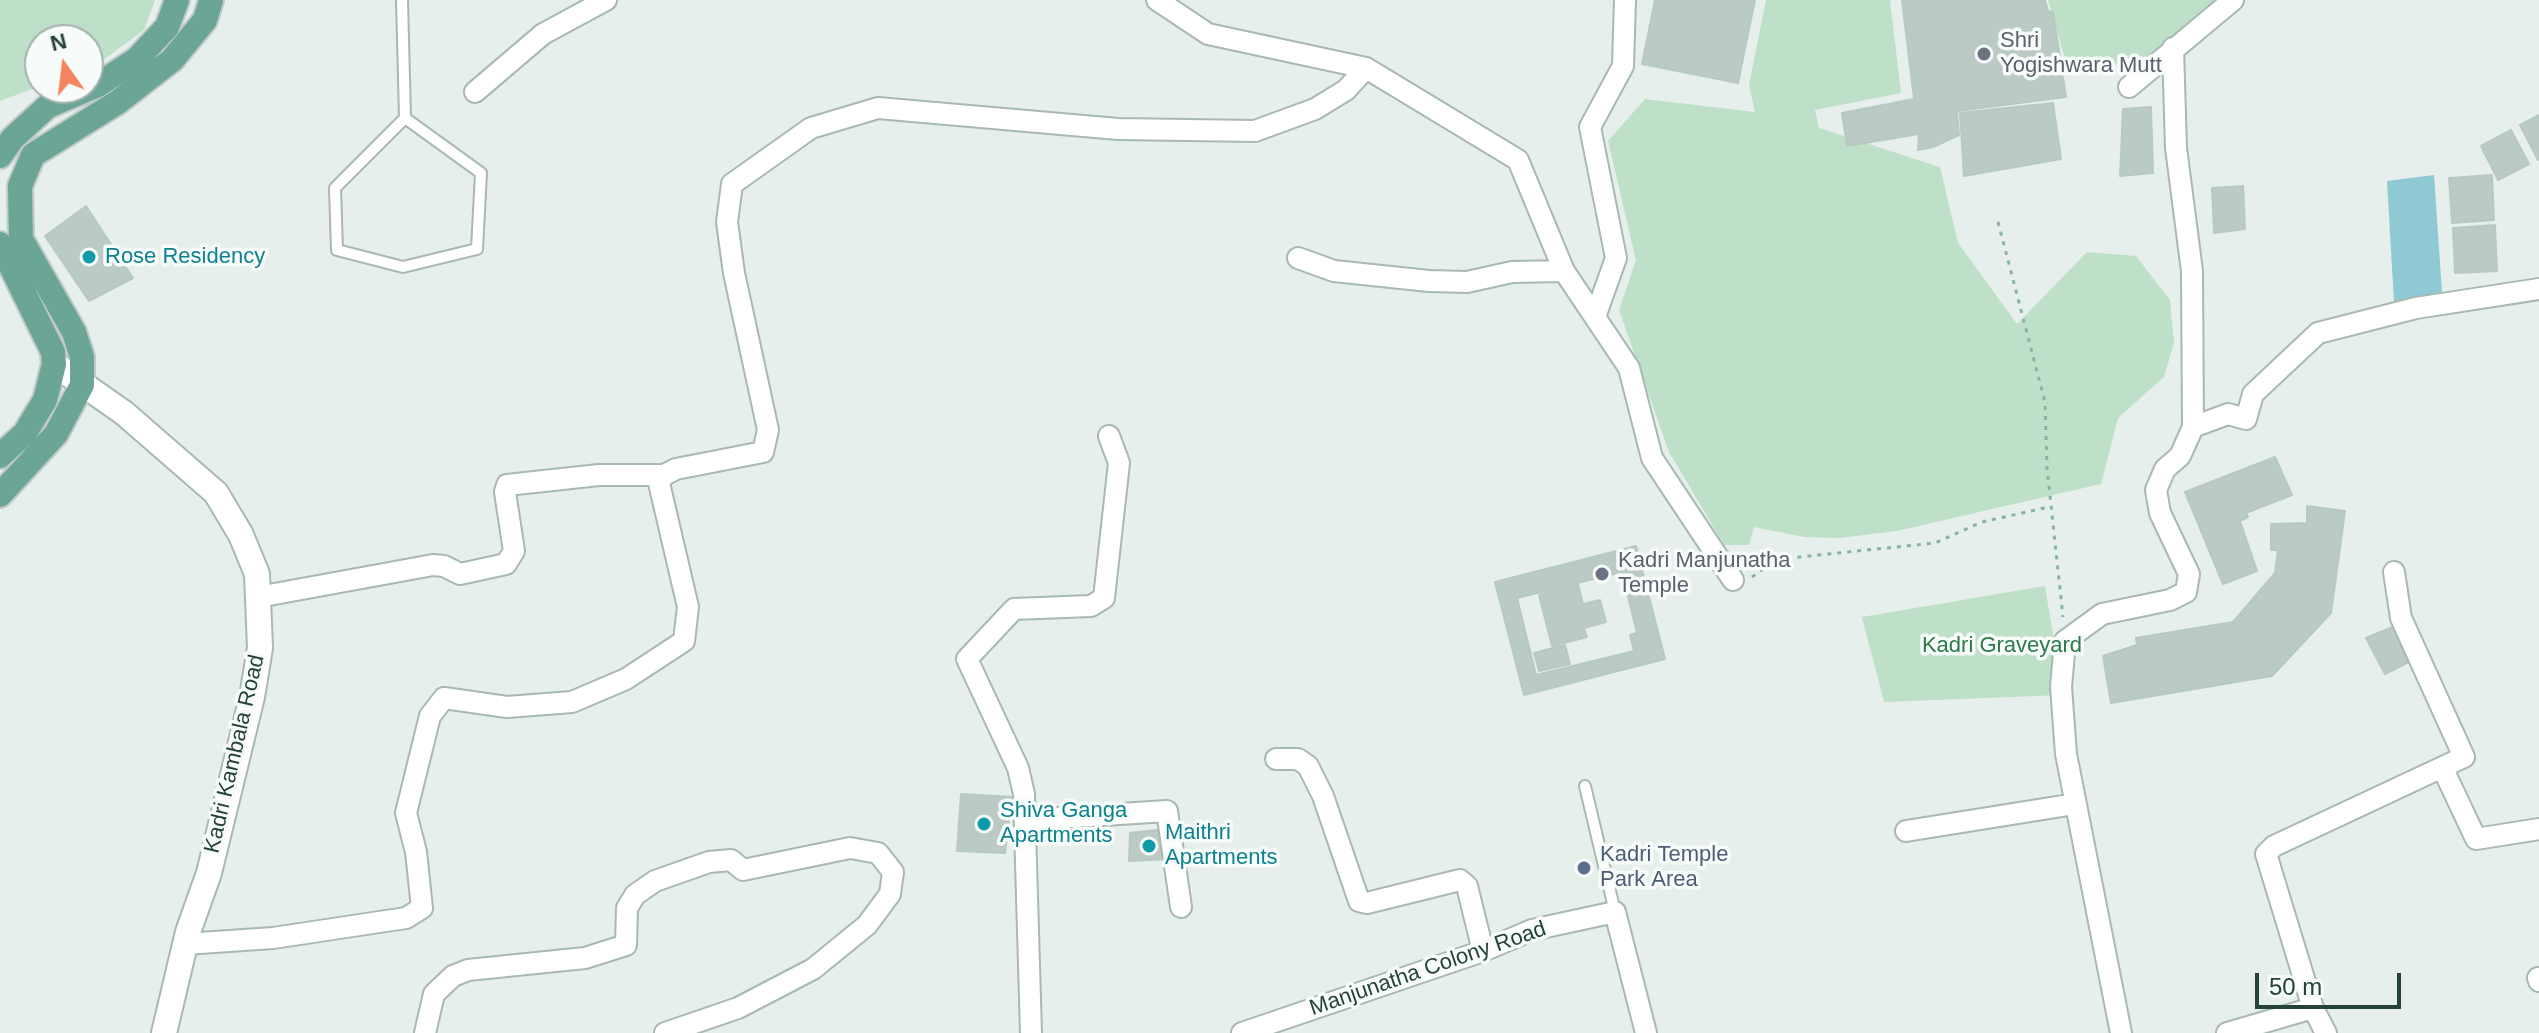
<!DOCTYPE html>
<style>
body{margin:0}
#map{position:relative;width:2539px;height:1033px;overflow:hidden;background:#e6efeb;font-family:Arial,sans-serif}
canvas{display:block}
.north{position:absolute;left:24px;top:24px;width:80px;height:80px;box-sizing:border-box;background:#f7fbf9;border:2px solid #a3b1ad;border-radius:50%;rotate:346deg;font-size:22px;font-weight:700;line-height:32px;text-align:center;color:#24423a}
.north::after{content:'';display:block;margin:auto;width:28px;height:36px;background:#f4845f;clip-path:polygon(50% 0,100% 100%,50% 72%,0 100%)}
.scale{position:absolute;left:2255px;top:973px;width:146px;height:36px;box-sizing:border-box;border:4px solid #24423a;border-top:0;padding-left:10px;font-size:24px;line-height:28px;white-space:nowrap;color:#24423a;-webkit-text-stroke:6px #f7fbf9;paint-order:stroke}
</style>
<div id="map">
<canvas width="2539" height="1033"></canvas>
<div class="north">N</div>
<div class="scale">50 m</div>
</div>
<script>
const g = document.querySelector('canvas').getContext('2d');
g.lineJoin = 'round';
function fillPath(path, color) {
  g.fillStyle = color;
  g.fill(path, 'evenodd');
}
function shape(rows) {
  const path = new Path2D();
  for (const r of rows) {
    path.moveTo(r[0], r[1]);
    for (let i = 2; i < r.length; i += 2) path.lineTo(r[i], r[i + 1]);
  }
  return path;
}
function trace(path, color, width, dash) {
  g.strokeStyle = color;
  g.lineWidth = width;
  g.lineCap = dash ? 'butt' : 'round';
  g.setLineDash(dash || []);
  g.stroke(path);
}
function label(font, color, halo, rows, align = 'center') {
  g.font = font + ' Arial,sans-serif';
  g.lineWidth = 7;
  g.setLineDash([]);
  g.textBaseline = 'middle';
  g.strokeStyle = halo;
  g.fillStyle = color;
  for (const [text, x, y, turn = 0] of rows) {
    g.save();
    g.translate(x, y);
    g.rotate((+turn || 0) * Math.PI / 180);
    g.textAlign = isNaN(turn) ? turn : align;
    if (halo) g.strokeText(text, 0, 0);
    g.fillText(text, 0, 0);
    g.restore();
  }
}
fillPath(shape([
 [0,0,155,0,144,30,102,61,88,67,88,40,40,40,40,86,0,101],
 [1766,0,1890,0,1901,93,1815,110,1819,128,1940,167,1958,243,2017,324,2087,252,2136,256,2170,300,2174,343,2164,377,2118,418,2101,484,1897,531,1839,538,1804,537,1754,527,1749,545,1724,545,1669,452,1619,310,1636,260,1608,141,1645,99,1755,112,1749,85],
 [2048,0,2216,0,2144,61,2068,69],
 [2045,586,2063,695,1884,702,1862,617]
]), '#bfe0c8');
fillPath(shape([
 [2434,175,2442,292,2394,302,2387,181]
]), '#8ec9d4');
const building = shape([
 [1655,0,1755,0,1738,83,1642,64,1655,0],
 [1902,0,2045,0,2048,11,2053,12,2066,97,1957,111,1959,135,1933,147,1918,150,1919,134,1847,146,1842,113,1914,99,1902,0],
 [2053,103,2061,159,1964,176,1960,113,2053,103],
 [2151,107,2153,173,2120,176,2123,109,2151,107],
 [2539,115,2539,159,2538,160,2520,125,2539,115],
 [2511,130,2529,164,2498,180,2481,146,2511,130],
 [2492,175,2494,220,2452,223,2449,178,2492,175],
 [2243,186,2245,229,2214,233,2212,188,2243,186],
 [86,206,133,278,89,301,45,236,86,206],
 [2495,225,2497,271,2455,273,2453,228,2495,225],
 [2275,457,2292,495,2246,513,2248,517,2240,521,2257,571,2223,584,2185,492,2275,457],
 [2307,506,2345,511,2331,613,2272,676,2111,703,2103,656,2137,645,2136,638,2233,622,2275,573,2278,550,2271,550,2271,524,2307,523,2307,506],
 [1636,546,1665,659,1524,695,1495,582,1636,546],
 [1622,572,1637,633,1630,635,1634,651,1536,675,1517,598,1622,572],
 [1578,584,1583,604,1600,600,1606,622,1584,628,1587,637,1552,646,1539,595,1578,584],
 [2395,626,2413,660,2385,674,2366,638,2395,626],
 [1565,645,1570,664,1539,671,1534,653,1565,645],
 [961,794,1012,797,1005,853,957,851,961,794],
 [1165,829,1169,859,1129,861,1130,833,1165,829]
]);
fillPath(building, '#bbcac4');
trace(building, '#b8c9c2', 2);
const service = shape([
 [402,0,405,118,335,188,337,250,403,267,477,249,481,173,405,118],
 [1585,786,1615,912]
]);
const minor = shape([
 [1157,0,1208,34,1366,68,1518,160,1564,271],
 [2173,48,2176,148,2192,271,2193,427],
 [2129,87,2233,0],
 [475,92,543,34,606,0],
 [1298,258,1334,271,1429,281,1467,282,1512,272,1564,271,1629,368,1652,458,1733,580],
 [1595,317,1616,258,1590,127,1623,66,1625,0],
 [258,597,433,565,444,566,460,574,506,564,514,551,505,492,507,485,599,475,664,475],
 [1276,759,1298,759,1308,766,1323,796,1359,901,1367,903,1460,880,1467,886,1483,951],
 [2443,769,2476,839,2539,829],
 [1026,820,1167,811,1181,907],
 [1906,831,2075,804],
 [185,944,273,938,406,918,422,908,416,852,406,813,430,716,444,698,507,707,572,702,626,679,684,641,688,607,659,483,664,475,676,469,763,452,768,430,734,273,727,222,732,184,811,128,878,108,1118,129,1255,131,1315,109,1346,90,1366,68],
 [2538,978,2539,981],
 [2313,1008,2326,1033],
 [425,1033,434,994,453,976,468,970,585,958,626,945,627,908,635,895,655,881,709,862,731,860,743,870,850,848,878,853,893,872,890,894,867,925,813,969,738,1008,665,1033],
 [1031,1033,1024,794,1018,768,967,659,1014,609,1091,606,1104,598,1119,463,1109,436],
 [1242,1033,1483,951,1532,930,1615,912,1646,1033],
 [2121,1033,2066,754,2061,687,2065,641,2102,614,2170,600,2186,592,2189,574,2160,513,2156,490,2165,469,2180,456,2193,427,2228,414,2246,419,2253,394,2318,333,2416,308,2539,289],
 [2227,1033,2313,1008,2266,854,2274,846,2464,757,2401,618,2394,572]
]);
const tertiary = shape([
 [54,364,124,413,216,493,241,535,257,574,260,648,252,697,209,873,188,932,164,1033]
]);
const primary = shape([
 [0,156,13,138,48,106,98,85,137,59,167,27,177,0],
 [0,244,53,352,54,364,45,400,25,433,0,456],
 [0,495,56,434,82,385,82,357,74,332,21,239,20,186,33,155,118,102,172,60,205,20,211,0]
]);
trace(service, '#a8b8b2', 14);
trace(minor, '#a8b8b2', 24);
trace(tertiary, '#a8b8b2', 28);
trace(primary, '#c2cac8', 28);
trace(shape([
 [1998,222,2045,402,2047,468,2063,617],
 [1752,577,1763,569,1799,557,1935,543,1982,522,2049,507]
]), '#86b3a5', 3, [4, 6]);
trace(service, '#fff', 10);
trace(minor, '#fff', 20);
trace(tertiary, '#fff', 24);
trace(primary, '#6aa596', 24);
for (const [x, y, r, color] of [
 [1984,54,8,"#6b7280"],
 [89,257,8,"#0f9aa8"],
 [1602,574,8,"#6b7280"],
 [984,824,8,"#0f9aa8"],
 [1149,846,8,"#0f9aa8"],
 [1584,868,8,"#5c6f8a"]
]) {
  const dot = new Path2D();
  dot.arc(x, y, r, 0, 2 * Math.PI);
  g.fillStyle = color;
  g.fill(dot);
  trace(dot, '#f7fbf9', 3);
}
label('22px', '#5b616d', '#f7fbf9', [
 ["Shri",2000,41],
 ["Yogishwara Mutt",2000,66],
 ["Kadri Manjunatha",1618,561],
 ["Temple",1618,586]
], 'left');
label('22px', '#0d838f', '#f7fbf9', [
 ["Rose Residency",105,257],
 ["Shiva Ganga",1000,811],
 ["Apartments",1000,836],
 ["Maithri",1165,833],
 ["Apartments",1165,858]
], 'left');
label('22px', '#2d7a4b', '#f7fbf9', [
 ["Kadri Graveyard",2002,646]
]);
label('22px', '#24423a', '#f7fbf9', [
 ["Kadri Kambala Road",235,754,-77],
 ["Manjunatha Colony Road",1428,969,-19]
]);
label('22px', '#4e5e75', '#f7fbf9', [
 ["Kadri Temple",1600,855],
 ["Park Area",1600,880]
], 'left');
</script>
